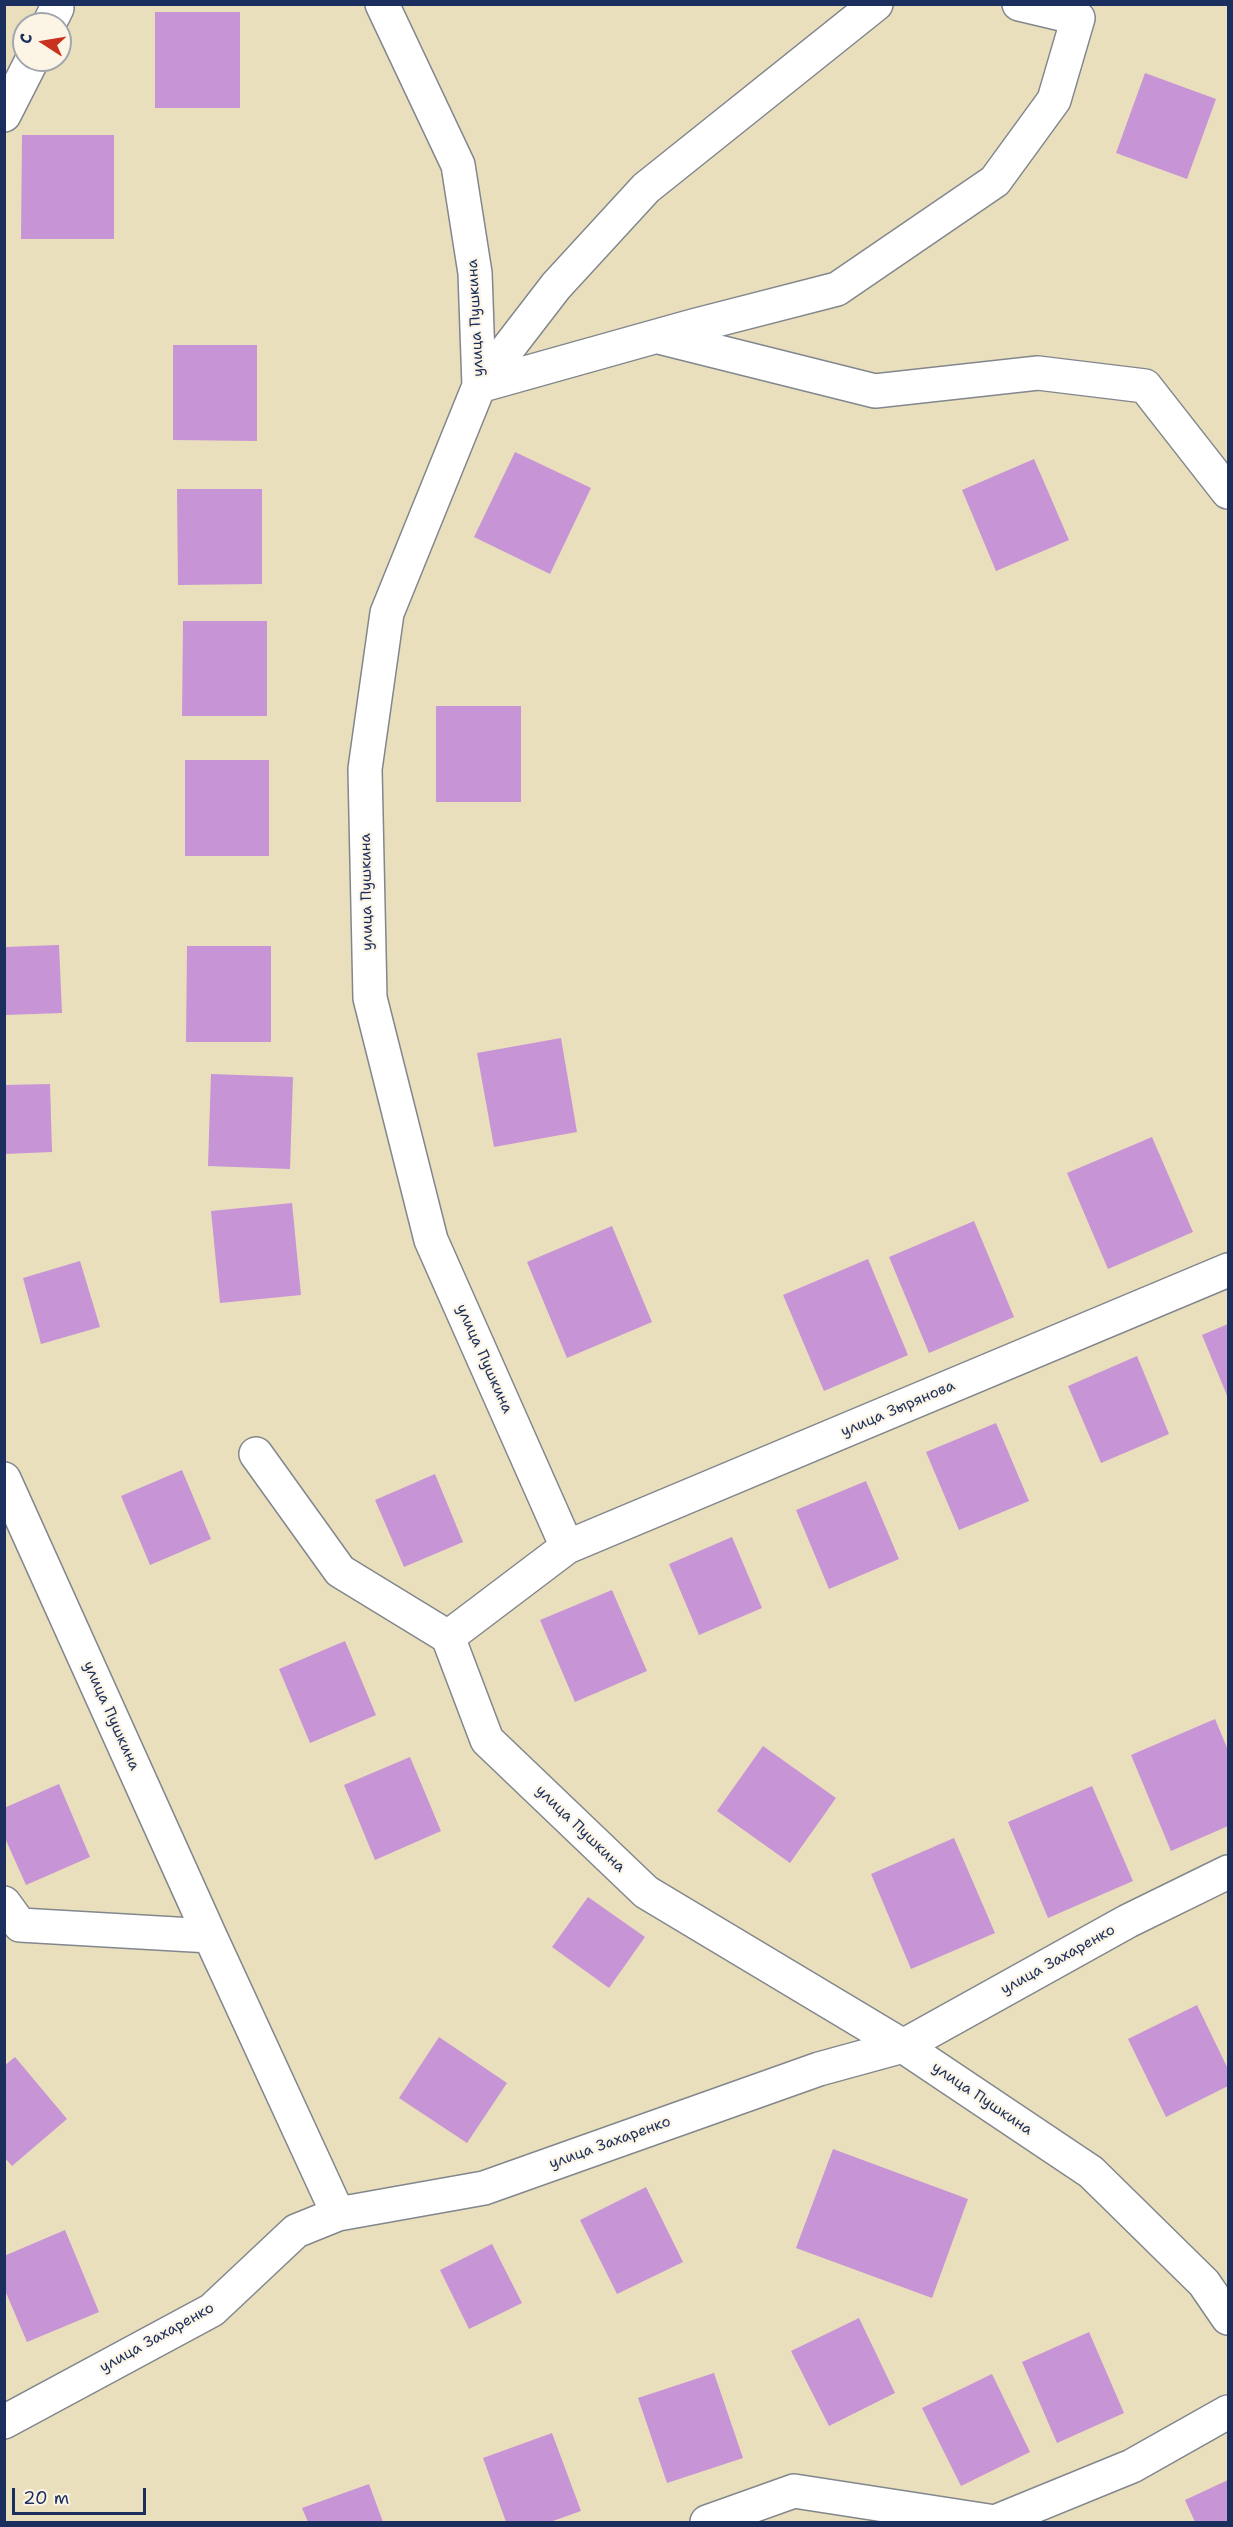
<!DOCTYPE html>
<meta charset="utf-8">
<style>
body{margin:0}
#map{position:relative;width:1233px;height:2527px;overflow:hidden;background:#eadfbc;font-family:"Shantell Sans",sans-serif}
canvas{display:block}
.frame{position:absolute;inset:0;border:6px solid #1b2f5e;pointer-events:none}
.north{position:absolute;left:12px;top:12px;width:60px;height:60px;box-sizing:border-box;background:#fcf5e5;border:2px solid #a2a6af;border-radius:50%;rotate:282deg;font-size:16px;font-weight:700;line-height:24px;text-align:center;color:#1b2f5e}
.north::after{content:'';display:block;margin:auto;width:21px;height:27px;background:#c8321e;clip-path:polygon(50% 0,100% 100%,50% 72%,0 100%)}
.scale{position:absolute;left:12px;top:2488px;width:134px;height:27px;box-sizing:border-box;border:3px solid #1b2f5e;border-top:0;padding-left:8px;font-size:18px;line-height:21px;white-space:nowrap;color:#1b2f5e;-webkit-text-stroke:4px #fcf5e5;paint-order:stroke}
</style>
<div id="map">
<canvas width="1233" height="2527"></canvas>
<div class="frame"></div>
<div class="north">С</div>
<div class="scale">20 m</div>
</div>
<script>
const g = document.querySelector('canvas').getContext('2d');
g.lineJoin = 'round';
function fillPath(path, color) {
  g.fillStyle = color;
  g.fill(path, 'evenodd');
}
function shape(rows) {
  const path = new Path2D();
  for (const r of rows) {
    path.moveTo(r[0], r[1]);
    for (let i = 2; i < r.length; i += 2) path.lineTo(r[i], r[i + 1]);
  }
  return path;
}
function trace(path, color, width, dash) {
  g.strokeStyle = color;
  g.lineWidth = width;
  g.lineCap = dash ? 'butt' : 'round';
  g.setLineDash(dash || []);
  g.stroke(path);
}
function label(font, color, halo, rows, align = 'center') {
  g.font = font + ' "Shantell Sans",sans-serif';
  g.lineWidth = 4.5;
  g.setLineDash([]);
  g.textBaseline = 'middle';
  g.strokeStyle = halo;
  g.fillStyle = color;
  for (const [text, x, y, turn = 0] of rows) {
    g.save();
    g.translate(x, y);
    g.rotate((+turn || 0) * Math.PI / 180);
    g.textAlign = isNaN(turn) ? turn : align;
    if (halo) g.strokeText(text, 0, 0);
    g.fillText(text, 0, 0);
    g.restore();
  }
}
fillPath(shape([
 [155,12,240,12,240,108,155,108],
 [1145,73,1216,99,1187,179,1116,153],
 [22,135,114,135,114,239,21,239],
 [173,345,257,345,257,441,173,440],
 [515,452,591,488,550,574,474,537],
 [1034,459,1069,540,996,571,962,490],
 [177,489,262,489,262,584,178,585],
 [183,621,267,621,267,716,182,716],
 [436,706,521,706,521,802,436,802],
 [185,760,269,760,269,856,185,856],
 [59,945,62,1013,4,1015,4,947],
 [187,946,271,946,271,1042,186,1042],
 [561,1038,577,1132,494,1147,477,1053],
 [211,1074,293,1077,290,1169,208,1166],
 [50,1084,52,1152,4,1154,4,1085],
 [1152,1137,1193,1232,1108,1269,1067,1173],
 [292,1203,301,1295,220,1303,211,1211],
 [974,1221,1014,1317,929,1353,889,1257],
 [612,1226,652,1322,567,1358,527,1262],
 [868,1259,908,1355,824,1391,783,1295],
 [80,1261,100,1327,41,1344,23,1278],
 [1228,1324,1228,1398,1202,1335],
 [1137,1356,1169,1434,1101,1463,1068,1386],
 [996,1423,1029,1501,959,1530,926,1452],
 [182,1470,211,1539,150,1565,121,1496],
 [435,1474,463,1542,404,1567,375,1500],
 [866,1481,899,1559,829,1589,796,1510],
 [732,1537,762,1608,699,1635,669,1564],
 [612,1590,647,1671,575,1702,540,1620],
 [345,1641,376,1715,310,1743,279,1669],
 [1215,1719,1228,1750,1228,1826,1171,1851,1131,1755],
 [763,1746,836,1798,790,1863,717,1811],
 [410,1757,441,1831,375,1860,344,1785],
 [59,1784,90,1857,26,1885,4,1836,4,1808],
 [1092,1786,1133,1881,1048,1918,1008,1822],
 [954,1838,995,1933,911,1969,871,1874],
 [588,1897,645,1937,609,1988,552,1947],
 [1197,2005,1228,2069,1228,2086,1166,2117,1128,2039],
 [439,2037,507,2083,467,2143,399,2098],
 [15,2057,67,2119,12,2166,4,2157,4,2066],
 [833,2149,968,2199,932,2298,796,2248],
 [646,2187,683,2262,617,2294,580,2220],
 [65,2230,99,2312,27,2342,4,2288,4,2256],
 [492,2244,522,2303,469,2329,440,2270],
 [859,2318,895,2393,829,2426,791,2351],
 [1089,2332,1124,2413,1057,2443,1022,2362],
 [714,2373,743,2458,667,2483,638,2398],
 [992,2374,1030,2452,961,2486,922,2408],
 [552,2433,581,2511,550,2522,506,2522,483,2458],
 [1228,2480,1228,2522,1195,2522,1185,2500],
 [369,2484,383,2522,308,2522,302,2508]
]), '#c794d6');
const minor = shape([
 [382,4,458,165,475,273,479,386,387,613,365,769,370,998,431,1240,567,1547,448,1637,487,1740,646,1892,903,2046,1091,2172,1204,2283,1228,2318],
 [876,4,646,188,556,286,479,386,693,326,837,289,995,181,1054,100,1078,18,1019,4],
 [49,24,57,8,56,4],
 [4,115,32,60],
 [659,337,875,391,1038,373,1145,386,1228,492],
 [256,1454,340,1571,448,1637],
 [4,1479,210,1936,338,2214],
 [567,1547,1228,1270],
 [4,1903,20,1925,210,1936],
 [4,2422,212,2310,296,2231,338,2214,484,2188,819,2069,903,2046,1128,1921,1228,1872],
 [707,2522,794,2491,995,2522,1132,2466,1228,2412]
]);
trace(minor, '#82878d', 36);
trace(minor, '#fff', 33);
label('15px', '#1b2f5e', '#fcf5e5', [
 ["улица Пушкина",476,318,-93],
 ["улица Пушкина",367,892,-91],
 ["улица Пушкина",484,1359,66],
 ["улица Зырянова",898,1409,-23],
 ["улица Пушкина",111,1716,66],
 ["улица Пушкина",580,1829,44],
 ["улица Захаренко",1058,1960,-29],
 ["улица Пушкина",982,2099,34],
 ["улица Захаренко",610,2143,-20],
 ["улица Захаренко",157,2338,-29]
]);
</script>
